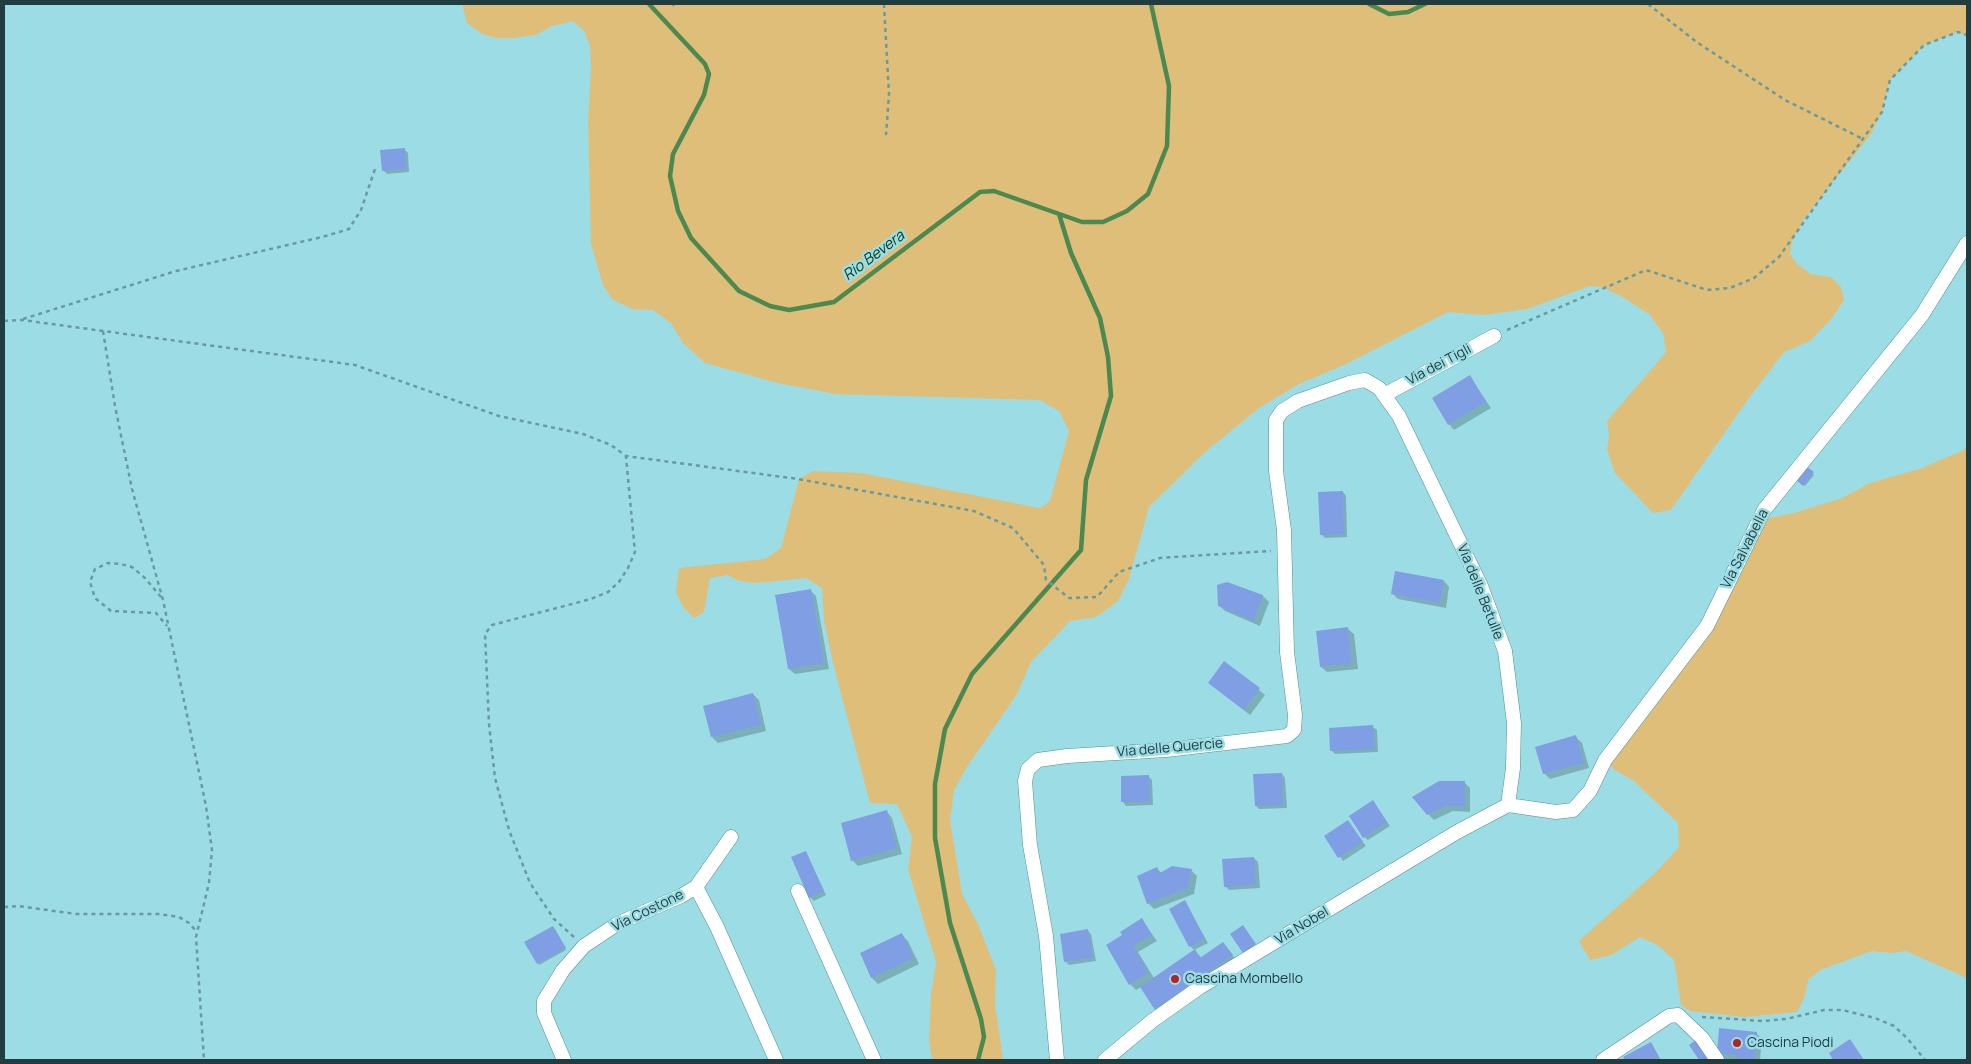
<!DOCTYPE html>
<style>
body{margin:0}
#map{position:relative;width:1971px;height:1064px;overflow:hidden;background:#9cdde5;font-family:Manrope,sans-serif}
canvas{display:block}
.frame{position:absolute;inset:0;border:5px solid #223d40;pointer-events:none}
</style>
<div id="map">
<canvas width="1971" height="1064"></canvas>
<div class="frame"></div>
</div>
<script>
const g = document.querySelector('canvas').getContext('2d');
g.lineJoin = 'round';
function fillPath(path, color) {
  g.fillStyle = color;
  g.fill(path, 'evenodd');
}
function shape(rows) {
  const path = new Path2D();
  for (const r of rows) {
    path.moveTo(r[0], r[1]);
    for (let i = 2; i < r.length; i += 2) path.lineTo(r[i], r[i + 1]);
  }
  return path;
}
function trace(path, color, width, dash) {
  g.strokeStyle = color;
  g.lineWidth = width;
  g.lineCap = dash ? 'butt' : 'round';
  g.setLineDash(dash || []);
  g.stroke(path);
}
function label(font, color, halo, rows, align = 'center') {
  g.font = font + ' Manrope,sans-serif';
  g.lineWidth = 5;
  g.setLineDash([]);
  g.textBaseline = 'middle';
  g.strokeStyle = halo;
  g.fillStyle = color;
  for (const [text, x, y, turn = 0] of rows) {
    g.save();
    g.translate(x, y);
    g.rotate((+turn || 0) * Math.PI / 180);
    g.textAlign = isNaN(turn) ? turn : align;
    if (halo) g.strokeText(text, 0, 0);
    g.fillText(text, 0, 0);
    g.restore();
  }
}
fillPath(shape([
 [462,4,1967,4,1967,36,1958,32,1924,45,1890,80,1882,112,1871,134,1804,219,1792,241,1790,254,1797,264,1811,274,1831,277,1841,287,1844,300,1832,318,1810,341,1784,352,1746,402,1671,510,1653,513,1615,473,1607,449,1609,436,1607,421,1666,352,1663,333,1649,314,1621,296,1602,287,1590,286,1527,309,1483,315,1448,312,1344,365,1299,384,1259,408,1205,452,1149,507,1129,579,1118,601,1096,617,1070,621,1031,662,1017,694,967,767,954,790,950,820,962,894,978,924,996,970,995,1005,1003,1060,932,1060,929,1041,931,994,936,962,908,869,912,837,897,804,870,803,833,663,824,621,822,588,806,578,757,583,739,581,728,575,710,578,704,612,694,618,683,607,676,592,679,568,765,559,781,548,799,479,813,471,861,473,1040,508,1050,501,1069,431,1059,411,1040,400,836,394,778,383,705,363,683,343,671,323,653,310,632,309,612,299,603,285,591,244,588,122,591,67,590,47,585,32,573,21,552,26,536,35,513,38,496,38,482,34,467,23],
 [1967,445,1967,978,1906,951,1891,953,1872,951,1820,970,1808,980,1805,996,1797,1012,1745,1017,1690,1011,1681,1005,1674,960,1658,945,1640,937,1611,955,1590,960,1579,941,1657,871,1679,847,1678,823,1634,781,1615,770,1605,760,1707,626,1759,520,1794,513,1842,498,1870,483,1922,468,1964,450]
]), '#debe79');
fillPath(shape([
 [404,149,408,153,409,172,387,174,383,170],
 [1470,377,1491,408,1454,430,1449,424],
 [1806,467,1814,475,1805,486,1796,479],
 [1343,492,1346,496,1347,537,1325,538,1321,534],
 [1444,581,1449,587,1446,608,1398,599,1392,593],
 [1227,583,1263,596,1269,602,1260,626,1225,611,1219,605],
 [810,590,816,596,829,669,795,674,789,669],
 [1348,629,1354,634,1358,669,1327,672,1321,667],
 [1225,662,1265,695,1250,715,1215,688],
 [753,694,759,700,766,731,718,743,712,737],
 [1373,727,1377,730,1378,752,1335,754,1331,750],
 [1576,737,1582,743,1589,768,1550,779,1544,773],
 [1282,774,1285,778,1287,808,1259,809,1256,806],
 [1148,776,1152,780,1153,805,1126,806,1123,802],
 [1464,782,1470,788,1470,812,1453,811,1434,820,1428,814],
 [1376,806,1390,826,1368,840,1364,837],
 [887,812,892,818,902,854,858,866,852,860],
 [1348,821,1366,846,1343,861,1326,837],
 [805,852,826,895,814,901,810,897],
 [1254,858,1258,862,1260,888,1229,890,1225,886],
 [1157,869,1162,873,1191,870,1197,876,1194,894,1154,909,1148,903],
 [1185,902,1208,943,1194,950,1190,946],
 [1142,920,1157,941,1138,952,1154,978,1195,951,1202,958,1226,947,1236,960,1162,1015,1141,987,1136,990,1130,984,1107,946,1124,936],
 [555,929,566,950,539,965,538,963],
 [1088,931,1091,934,1096,961,1069,965,1066,962],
 [902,935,908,941,919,964,878,984,872,978,861,954],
 [1756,1033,1762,1039,1760,1060,1724,1059,1718,1053],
 [1651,1043,1661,1060,1627,1060,1625,1057]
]), '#0003');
trace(shape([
 [649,4,705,64,709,74,704,95,673,154,670,176,678,211,691,238,739,291,770,306,789,310,834,302,980,192,994,191,1082,222,1103,222,1127,211,1148,194,1167,146,1169,86,1151,4],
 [1369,4,1389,14,1408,12,1425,4],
 [978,1060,984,1037,981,1019,950,923,935,838,935,784,945,729,972,674,1081,550,1086,480,1111,396,1108,357,1100,318,1071,253,1059,214]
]), '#4c8950', 4.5);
fillPath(shape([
 [405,148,406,169,382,171,380,150],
 [1470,375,1486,402,1448,425,1432,398],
 [1806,466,1814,472,1803,486,1795,479],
 [1343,491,1344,534,1320,535,1318,492],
 [1395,571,1444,580,1440,603,1391,594],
 [1227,582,1263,595,1254,621,1218,606,1217,585],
 [811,589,824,663,788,669,775,595],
 [1348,627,1352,663,1320,667,1316,631],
 [1224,661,1260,688,1244,710,1208,683],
 [753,693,761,725,711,737,703,706],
 [1373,725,1375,749,1330,751,1329,728],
 [1576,735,1584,763,1543,774,1535,747],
 [1282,773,1283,805,1255,806,1253,774],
 [1149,775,1150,802,1121,802,1121,776],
 [1439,781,1465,781,1465,806,1446,806,1427,815,1412,797],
 [1373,800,1387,822,1363,838,1349,816],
 [887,810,897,848,851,861,841,823],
 [1348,820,1363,842,1338,858,1324,836],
 [806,851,824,891,809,898,791,857],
 [1254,857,1256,884,1224,887,1222,859],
 [1172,866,1192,869,1188,888,1147,904,1137,876,1157,867,1160,873],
 [1185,900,1205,939,1189,947,1169,909],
 [1142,918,1152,935,1133,946,1149,973,1129,985,1106,945,1122,935,1120,932],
 [1243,925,1256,944,1243,953,1230,934],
 [553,926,566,948,537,964,524,942],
 [1088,929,1093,958,1064,962,1060,934],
 [902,933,914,958,871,978,860,953],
 [1223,942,1233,955,1155,1010,1140,987,1195,949,1200,958],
 [1719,1028,1757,1032,1754,1060,1737,1060,1737,1055,1717,1054],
 [1850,1039,1864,1060,1833,1060,1829,1053],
 [1696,1040,1711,1060,1699,1060,1689,1045],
 [1651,1042,1659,1057,1652,1060,1625,1060,1623,1057]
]), '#809ee3');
const street = shape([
 [1384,395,1494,336],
 [1508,805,1556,812,1573,810,1590,791,1605,760,1707,626,1764,510,1922,315,1967,243],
 [696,887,717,927,776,1060],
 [798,891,874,1060],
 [564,1060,544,1013,544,1001,563,970,584,946,617,924,681,896,696,887,731,837],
 [1057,1060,1046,936,1030,845,1025,781,1028,769,1038,760,1067,756,1166,750,1287,736,1294,730,1295,715,1287,652,1284,530,1276,471,1276,420,1282,411,1298,401,1349,383,1365,380,1379,388,1399,416,1481,586,1505,651,1514,723,1513,768,1508,805],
 [1105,1060,1152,1021,1200,987,1457,832,1508,805],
 [1603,1060,1669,1016,1678,1015,1702,1038,1717,1060]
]);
trace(street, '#4f8f97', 15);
trace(shape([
 [673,4,674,6],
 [884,4,889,95,886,135],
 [1648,4,1698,43,1785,100,1863,139],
 [23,319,176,271,322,237,349,229,361,210,375,169],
 [4,321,22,320,355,365,499,416,583,434,611,445,626,456,798,479,974,511,1013,528,1044,565,1046,580,1069,598,1097,597,1119,572,1160,558,1271,551],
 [1507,330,1646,270,1707,290,1730,288,1754,278,1779,257,1882,112,1890,80,1924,45,1958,32,1967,35],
 [103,331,115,406,132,489,163,600,206,806,212,850,209,883,196,937,204,1060],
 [161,597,145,578,132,567,121,564,108,563,95,569,90,582,95,598,111,611,156,613,167,626],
 [4,907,18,906,76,914,159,914,179,917,189,923,197,932],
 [574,937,554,919,530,883,509,830,495,778,489,724,485,634,492,625,591,599,608,592,619,582,628,568,635,552,626,457],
 [1702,1017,1763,1021,1786,1019,1824,1010,1842,1010,1875,1018,1894,1026,1907,1038,1925,1060]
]), '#699aa0', 2.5, [4, 4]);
trace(street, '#fff', 14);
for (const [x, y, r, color] of [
 [1175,979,5,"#b42327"],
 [1737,1043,5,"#b42327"]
]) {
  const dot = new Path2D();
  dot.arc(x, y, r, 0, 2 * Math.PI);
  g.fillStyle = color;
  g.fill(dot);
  trace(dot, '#9cdde5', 2);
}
label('14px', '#223d40', '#9cdde5', [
 ["Via dei Tigli",1439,365,-28],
 ["Via Salvabella",1745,549,-63],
 ["Via delle Betulle",1480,592,68],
 ["Via delle Quercie",1170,748,-5],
 ["Via Costone",648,911,-26],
 ["Via Nobel",1302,926,-31]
]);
label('14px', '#223d40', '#9cdde5', [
 ["Cascina Mombello",1185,979],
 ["Cascina Piodi",1747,1043]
], 'left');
label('italic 15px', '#093811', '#9cdde5', [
 ["Rio Bevera",874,256,-37]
]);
</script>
